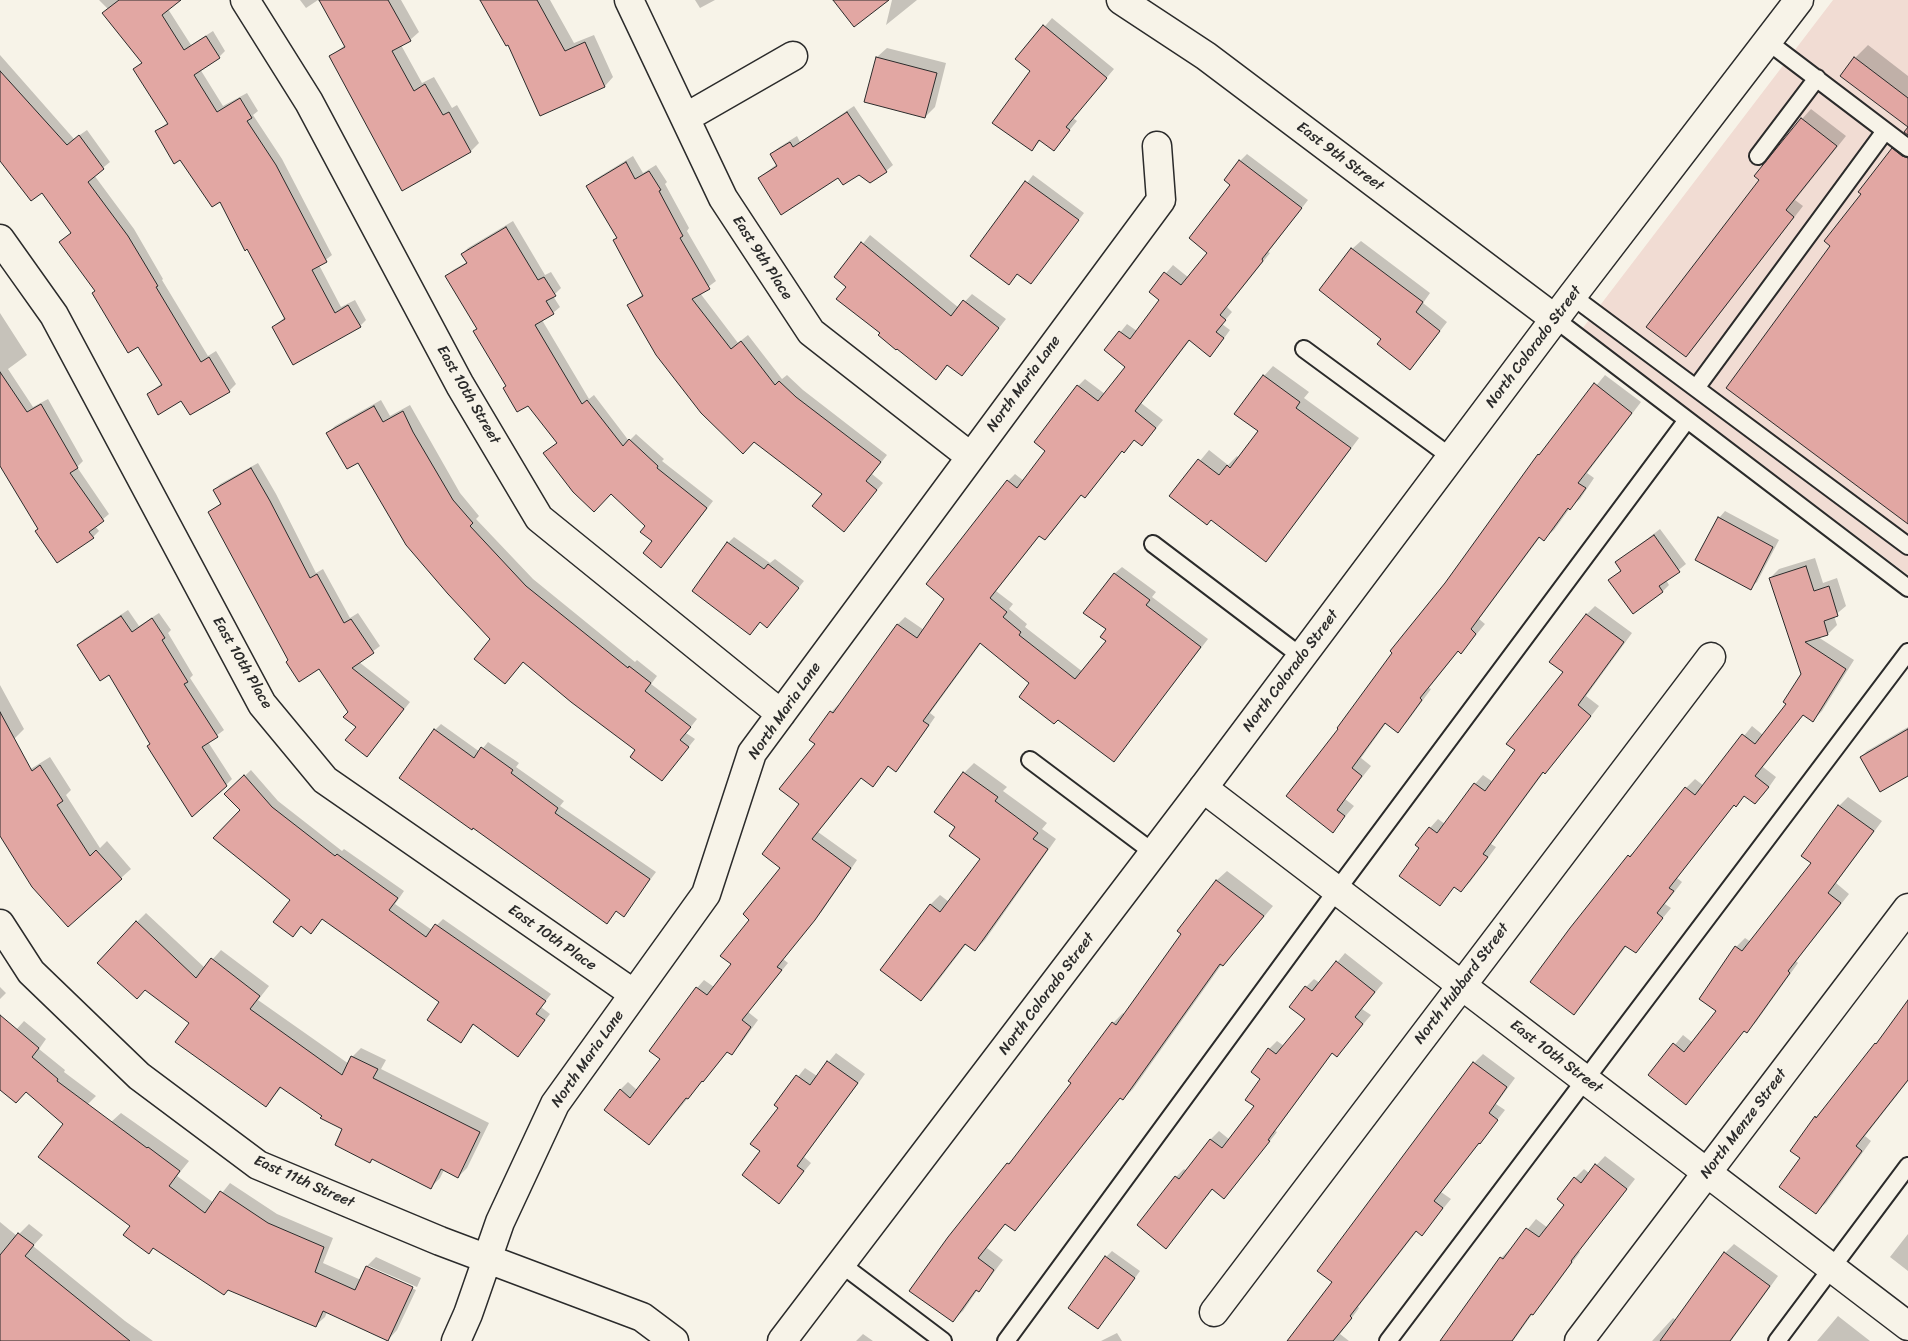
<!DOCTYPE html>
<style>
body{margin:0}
canvas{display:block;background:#f7f3e8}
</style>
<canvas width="1908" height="1341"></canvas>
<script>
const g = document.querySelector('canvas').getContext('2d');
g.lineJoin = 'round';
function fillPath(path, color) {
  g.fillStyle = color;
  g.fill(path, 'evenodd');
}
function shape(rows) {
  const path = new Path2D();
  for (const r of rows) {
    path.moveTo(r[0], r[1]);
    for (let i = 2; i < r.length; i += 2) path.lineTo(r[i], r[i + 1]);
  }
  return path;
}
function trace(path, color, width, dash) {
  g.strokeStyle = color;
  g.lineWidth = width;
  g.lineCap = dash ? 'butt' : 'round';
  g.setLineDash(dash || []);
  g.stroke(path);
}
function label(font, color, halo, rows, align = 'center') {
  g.font = font + ' Sriracha,sans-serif';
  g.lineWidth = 4.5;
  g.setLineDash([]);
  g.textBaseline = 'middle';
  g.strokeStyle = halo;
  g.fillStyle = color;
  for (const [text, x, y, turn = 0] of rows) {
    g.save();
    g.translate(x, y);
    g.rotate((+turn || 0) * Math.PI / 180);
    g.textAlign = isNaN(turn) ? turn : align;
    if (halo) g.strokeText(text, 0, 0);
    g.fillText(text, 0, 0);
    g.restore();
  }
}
fillPath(shape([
 [1833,0,1908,0,1908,575,1582,329]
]), '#f1dcd3');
fillPath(shape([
 [99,0,179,0,168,9,191,45,213,31,225,51,219,57,200,69,223,106,247,93,258,111,253,115,282,159,332,255,319,265,341,307,355,300,366,320,360,326,273,327,285,317,220,200,156,132,168,122,134,69,142,62,108,9],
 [300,0,318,0,306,8],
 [320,0,401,0,419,32,410,40,401,45,422,83,434,77,452,108,457,105,479,143,471,151,402,190,331,56,345,45],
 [482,0,550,0,574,43,594,35,613,77,605,86,540,114,508,44],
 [695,0,715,0,700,8],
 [892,0,917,0,886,25],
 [1052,18,1114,69,1073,118,1077,121,1054,149,1041,140,1032,149,1031,71,1017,59],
 [1868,45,1908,76,1908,126,1855,58],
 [887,48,946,63,935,107,925,117,866,101,877,57],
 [0,55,74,139,87,130,110,162,94,175,134,229,163,279,162,280,208,356,216,351,236,384,229,391,182,400,148,394,162,383,138,345,60,243,72,232,42,191,0,159],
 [854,106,893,165,886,171,870,182,859,173,838,177,759,178,777,164,771,154,778,148,797,136,800,142],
 [1811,109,1846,136,1795,200,1803,206,1695,346,1686,356,1761,180,1802,119],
 [1906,136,1908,138,1908,522,1832,246,1862,194,1893,149],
 [1247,154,1308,200,1268,252,1270,253,1227,307,1232,312,1222,324,1230,330,1217,348,1190,340,1141,403,1163,420,1149,437,1142,444,1135,439,1124,452,1123,450,1092,489,1085,497,1081,494,1052,532,1045,539,1040,535,996,591,1013,604,1009,609,1027,624,1025,627,1083,672,1108,641,1107,629,1114,574,1122,567,1156,592,1152,597,1208,639,1113,761,1031,683,981,643,930,713,935,717,903,763,895,771,889,766,873,785,862,777,818,832,857,860,822,911,783,959,788,963,748,1012,758,1020,739,1046,731,1053,728,1051,649,1144,620,1090,628,1082,637,1090,661,1059,650,1051,697,988,704,980,714,987,733,964,751,919,782,867,816,744,831,712,838,705,840,705,898,624,905,617,924,630,946,599,1008,481,1015,474,1024,481,1047,450,1036,442,1078,386,1085,379,1105,394,1127,366,1106,350,1127,324,1137,331,1161,300,1150,292,1173,265,1189,278,1209,252,1240,161],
 [633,156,643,173,656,165,667,182,665,184,689,228,687,231,716,281,700,293,738,343,748,335,782,379,787,375,803,390,887,455,872,474,883,483,844,530,824,494,629,305,643,294,614,240,618,237,587,187,594,180],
 [1033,175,1084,213,1031,283,1018,273,1009,283,972,256],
 [513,221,545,275,551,272,561,288,553,296,560,307,553,313,542,320,589,399,594,395,629,441,636,434,664,459,662,461,713,501,667,560,654,541,647,525,611,492,544,453,558,442,528,404,507,386,475,331,478,328,447,276,453,270,467,262,462,254,468,248],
 [870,235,959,308,972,294,1006,319,962,375,948,365,936,378,882,332,848,286,836,277],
 [1361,241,1430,293,1423,303,1447,322,1418,360,1383,338,1352,249],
 [0,313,27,355,8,369,33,407,48,399,83,461,77,467,109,514,95,526,99,531,93,537,39,529,0,464],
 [1273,366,1309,392,1304,398,1359,438,1275,550,1266,560,1211,519,1171,496,1209,450,1228,465,1237,456,1239,458,1259,431,1264,376],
 [1605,375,1641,402,1587,473,1594,478,1580,499,1570,508,1554,530,1544,539,1540,537,1479,619,1485,624,1470,642,1461,652,1459,650,1429,688,1431,689,1407,722,1398,731,1386,723,1361,758,1371,766,1345,799,1354,806,1333,831,1340,729,1539,455],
 [381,400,390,416,410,405,460,493,479,516,476,519,533,579,635,662,637,660,657,676,651,684,697,719,686,733,695,739,662,780,637,750,524,661,505,682,492,639,358,461,328,433,335,426],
 [258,463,276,494,316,573,323,569,350,618,358,613,380,646,359,662,410,702,373,749,319,667,290,660,209,512,221,503,214,491,220,484],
 [1725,511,1779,540,1757,582,1750,588,1719,518],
 [1660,529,1686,564,1666,580,1669,585,1663,591,1633,612,1610,580,1621,570,1616,563],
 [734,537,770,563,775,559,804,581,767,627,728,543],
 [1815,558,1823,583,1837,578,1846,606,1834,616,1837,625,1828,634,1818,637,1854,660,1822,711,1813,720,1804,714,1763,767,1776,777,1764,794,1755,802,1745,795,1736,805,1735,804,1677,878,1682,882,1665,904,1671,908,1635,952,1627,945,1583,1004,1574,1013,1571,929,1629,856,1639,848,1686,788,1695,779,1704,786,1752,726,1763,735,1787,704,1802,674,1770,578,1779,569],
 [1595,606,1632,633,1586,696,1599,706,1554,763,1544,772,1491,844,1496,847,1470,882,1461,890,1455,886,1440,904,1421,848,1430,828,1438,819,1445,824,1475,784,1483,775,1493,782,1517,750,1565,672,1587,614],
 [128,610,139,626,159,613,171,630,168,633,193,675,190,678,224,730,208,742,232,779,226,785,151,744,110,673,78,646,84,639],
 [0,685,24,729,14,739,0,746],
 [441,724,480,752,488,742,519,763,516,767,564,801,560,806,656,872,624,915,617,910,607,922,435,730],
 [1908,727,1908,774,1861,757,1867,751],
 [50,757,71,790,66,795,100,848,107,841,131,869,121,878,0,834,0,788],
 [974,763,1007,787,1003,791,1047,823,1042,829,1056,839,985,940,975,950,967,943,931,990,921,1000,930,905,940,895,949,902,981,859,957,827,936,812,964,773],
 [251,770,278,801,342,851,344,849,404,891,395,904,432,930,443,919,551,994,541,1007,550,1014,518,1055,474,1024,460,1041,441,1002,323,918,311,932,302,925,293,935,291,899,241,810,232,788],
 [1848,797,1882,821,1836,883,1849,894,1796,961,1798,963,1756,1022,1747,1031,1745,1030,1686,1103,1650,1075,1683,1035,1693,1043,1718,1011,1736,947,1745,938,1751,942,1813,863,1839,806],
 [1227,871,1273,906,1232,955,1222,964,1133,1089,1123,1099,1121,1097,1024,1220,1015,1230,1006,1223,987,1248,1003,1260,988,1280,978,1289,963,1311,953,1320,1008,1164,1018,1154,1073,1083,1113,1023,1123,1013,1125,1015,1183,934,1179,930,1217,880],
 [146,913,205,968,221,950,269,986,258,1000,349,1064,352,1057,361,1048,386,1060,381,1069,489,1123,467,1168,458,1177,444,1170,440,1178,431,1187,373,1158,370,1161,344,1128,282,1087,266,1105,191,1023,137,922],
 [1345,953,1383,983,1362,1009,1371,1015,1337,1055,1333,1052,1275,1131,1277,1132,1232,1189,1224,1197,1213,1189,1166,1247,1138,1225,1176,1177,1184,1169,1187,1171,1211,1139,1219,1131,1230,1140,1256,1106,1269,1049,1277,1041,1284,1046,1306,1019,1306,987,1314,979,1320,983],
 [0,987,6,993,0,999],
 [1908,1002,1908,1081,1865,1136,1871,1141,1826,1203,1816,1212,1802,1158,1792,1150,1816,1117,1826,1108,1882,1038],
 [24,1021,46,1039,39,1049,65,1070,64,1072,96,1096,67,1125,27,1091,0,1088,0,1048],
 [836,1053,865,1074,804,1157,811,1163,779,1202,761,1151,780,1107,776,1104,805,1068,817,1076],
 [1483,1054,1515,1078,1496,1104,1505,1110,1441,1192,1451,1199,1422,1234,1417,1231,1358,1307,1359,1308,1340,1334,1349,1341,1289,1341,1334,1282,1319,1271,1474,1063],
 [121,1113,189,1161,177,1176,214,1203,230,1183,277,1214,333,1238,323,1263,361,1280,367,1266,376,1257,421,1278,417,1287,369,1266,369,1269,416,1290,397,1330,388,1340,327,1312,325,1317,315,1326,132,1226,111,1122],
 [1605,1156,1635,1179,1579,1251,1580,1252,1542,1304,1533,1313,1513,1341,1441,1341,1501,1258,1510,1249,1511,1250,1536,1219,1548,1228,1566,1205,1575,1178,1584,1169,1589,1173],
 [0,1222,17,1236,29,1224,43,1235,33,1246,125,1321,153,1341,17,1341,0,1328],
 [1908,1234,1908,1271,1890,1257],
 [1734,1244,1778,1276,1731,1341,1652,1341,1673,1318,1676,1320,1725,1253],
 [1112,1251,1140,1271,1098,1328,1106,1257],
 [1838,1316,1870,1341,1817,1341],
 [1117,1333,1122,1341,1101,1341],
 [863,1334,873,1341,856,1341]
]), '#0003');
const building = shape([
 [119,0,181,0,162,15,184,50,206,36,220,58,194,75,217,112,240,98,252,118,247,121,276,165,327,262,312,270,335,313,348,305,361,327,293,365,272,327,285,319,247,249,245,251,220,202,212,207,180,160,174,164,155,131,168,124,133,69,142,63,102,13,119,0],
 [319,0,388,0,411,41,392,51,414,91,425,84,443,115,449,112,471,152,402,191,329,56,345,47,319,0],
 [480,0,537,0,565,51,585,42,605,87,540,116,508,45,506,46,480,0],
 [833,0,889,0,854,27,833,0],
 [1043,25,1107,78,1066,127,1070,130,1054,151,1039,140,1032,151,992,123,1030,71,1015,59,1043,25],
 [876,57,937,73,925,118,864,102,876,57],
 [1854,57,1908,98,1908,135,1904,132,1908,127,1840,76,1854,57],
 [0,71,67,145,79,135,104,169,88,182,128,236,158,286,156,287,201,362,209,357,230,392,190,415,181,401,158,415,147,394,162,385,138,347,128,353,92,293,95,291,59,242,71,233,42,193,31,201,0,161,0,71],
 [847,112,887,172,870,183,859,175,843,185,838,178,781,215,758,178,777,166,770,154,790,142,793,147,847,112],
 [1801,118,1837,146,1786,210,1794,217,1686,357,1646,327,1759,180,1754,176,1801,118],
 [1892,148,1902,156,1908,158,1908,524,1726,388,1830,246,1824,241,1861,194,1858,192,1892,148],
 [1239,160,1302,208,1262,259,1263,261,1220,315,1226,320,1216,332,1224,338,1210,357,1189,340,1135,411,1156,428,1142,446,1134,440,1124,453,1122,451,1085,498,1081,495,1045,540,1039,536,990,598,1007,612,1003,617,1021,632,1019,635,1075,679,1106,641,1100,637,1106,629,1083,613,1114,573,1150,600,1146,605,1201,647,1114,762,1058,720,1054,724,1019,697,1029,683,980,643,923,721,929,725,896,772,888,766,873,787,861,778,812,839,851,868,815,920,777,967,782,970,742,1020,751,1027,732,1055,727,1052,703,1082,702,1081,688,1099,686,1098,649,1145,604,1110,620,1089,630,1098,660,1059,649,1051,696,987,707,995,731,964,720,956,749,920,743,914,780,868,762,854,799,804,779,789,815,744,809,740,830,711,833,713,897,624,917,638,944,599,926,584,1007,480,1017,488,1045,451,1034,442,1077,385,1098,401,1125,367,1104,350,1119,331,1130,339,1159,300,1149,292,1164,272,1181,285,1207,253,1189,238,1230,185,1224,180,1239,160],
 [626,162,635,179,649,171,661,190,659,191,683,236,680,238,710,289,692,299,731,349,741,341,775,385,779,381,796,397,881,462,866,481,877,490,844,532,812,506,822,494,754,442,743,454,701,413,656,355,627,305,643,296,613,240,617,238,586,186,626,162],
 [1025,181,1079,220,1031,284,1017,274,1009,285,970,256,1025,181],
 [506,227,538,280,544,277,556,296,546,301,554,314,535,325,582,404,587,400,623,446,629,439,658,466,657,468,707,508,661,568,643,553,652,541,640,532,645,526,611,494,594,512,573,492,543,453,557,443,528,406,517,412,503,388,506,386,473,331,477,329,445,276,467,263,461,254,506,227],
 [861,242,951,316,963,300,999,328,962,376,947,365,936,380,897,349,896,350,878,335,880,333,836,299,846,287,834,277,861,242],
 [1351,248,1423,302,1416,312,1440,331,1410,370,1377,344,1381,339,1319,290,1351,248],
 [0,372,27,412,41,404,78,468,70,473,104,521,89,532,94,538,57,563,35,531,38,529,0,466,0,372],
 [1263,375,1300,402,1296,408,1351,448,1266,562,1211,520,1207,525,1169,496,1198,459,1219,475,1227,465,1230,468,1258,431,1234,414,1263,375],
 [1594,383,1632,413,1578,483,1586,488,1570,510,1568,508,1544,541,1539,537,1471,629,1476,634,1461,654,1458,651,1420,698,1422,700,1398,733,1385,723,1352,768,1362,776,1337,810,1345,816,1333,833,1286,796,1338,729,1337,728,1392,653,1390,651,1445,583,1538,454,1539,455,1594,383],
 [374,406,383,422,403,411,413,432,453,500,473,523,470,526,526,586,628,668,629,666,651,683,645,691,691,727,680,740,689,747,662,781,630,757,635,750,571,702,523,662,505,684,474,659,490,639,448,594,406,545,358,463,347,469,326,433,374,406],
 [251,468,270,501,310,578,317,574,344,623,351,619,374,653,352,668,404,709,367,757,345,740,356,727,343,717,348,712,319,669,299,682,286,662,288,660,208,512,221,504,213,490,251,468],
 [1718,517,1773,547,1751,590,1695,560,1718,517],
 [1654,535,1680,572,1659,586,1663,592,1633,614,1608,580,1621,571,1615,562,1654,535],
 [727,542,764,569,768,564,799,588,767,628,760,622,750,635,692,591,727,542],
 [1806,566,1814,591,1829,586,1838,616,1824,621,1828,635,1805,642,1846,669,1813,722,1803,715,1755,776,1769,787,1755,804,1744,796,1736,807,1734,805,1669,888,1674,891,1657,913,1663,918,1636,953,1625,946,1574,1015,1530,982,1570,928,1628,855,1630,857,1685,787,1695,795,1742,734,1755,744,1786,704,1783,702,1801,674,1769,578,1806,566],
 [1586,614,1624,642,1578,705,1591,716,1545,774,1543,772,1483,854,1488,857,1461,892,1454,887,1440,906,1399,876,1419,848,1415,845,1429,827,1437,833,1474,783,1485,791,1515,750,1506,744,1563,672,1549,662,1586,614],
 [121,616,132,632,152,618,165,638,162,640,188,682,184,684,218,737,202,747,227,786,192,817,147,746,150,744,109,675,100,681,77,645,121,616],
 [0,712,32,771,40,765,63,801,57,805,90,856,96,850,122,879,68,927,32,887,0,836,0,712],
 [434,729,474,758,481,747,513,770,511,773,558,808,555,813,650,879,624,917,616,911,607,924,473,828,472,830,399,778,434,729],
 [1908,729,1908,776,1880,792,1860,757,1908,729],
 [963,772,998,797,995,801,1038,833,1033,839,1048,849,975,951,965,944,921,1001,880,970,930,904,940,912,980,859,949,836,955,827,934,812,963,772],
 [244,775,272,807,335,856,337,854,398,898,389,910,426,937,435,924,546,1001,536,1014,545,1020,518,1057,473,1024,461,1043,427,1020,439,1002,322,919,311,934,301,926,293,937,273,922,290,900,213,838,240,810,224,794,244,775],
 [1838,805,1874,831,1828,893,1841,903,1788,971,1790,973,1747,1033,1744,1031,1686,1105,1648,1075,1673,1043,1684,1052,1716,1011,1699,999,1735,946,1742,951,1811,863,1801,856,1838,805],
 [1216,880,1264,916,1223,966,1220,964,1123,1100,1120,1098,1015,1231,1005,1224,978,1258,994,1270,979,1292,976,1290,953,1322,909,1291,948,1237,1007,1163,1009,1164,1071,1083,1068,1081,1112,1022,1116,1025,1181,934,1177,931,1216,880],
 [136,921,196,978,211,958,260,996,250,1009,342,1075,351,1056,378,1069,373,1078,480,1132,458,1178,441,1169,431,1189,372,1159,370,1163,335,1145,342,1129,320,1118,322,1116,280,1087,266,1107,175,1042,189,1023,145,990,137,999,97,963,136,921],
 [1336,961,1375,992,1355,1017,1363,1024,1337,1057,1332,1053,1268,1140,1270,1141,1224,1199,1212,1189,1166,1249,1137,1225,1175,1176,1179,1179,1210,1139,1222,1148,1254,1106,1245,1100,1260,1079,1251,1072,1268,1048,1276,1054,1305,1019,1289,1007,1305,986,1312,991,1336,961],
 [1908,1000,1908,1080,1856,1146,1862,1151,1816,1214,1779,1187,1800,1158,1790,1151,1815,1116,1816,1118,1875,1043,1876,1044,1908,1000],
 [0,1015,39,1048,32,1057,58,1079,57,1081,147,1148,148,1147,180,1171,169,1186,205,1213,220,1191,268,1223,324,1247,315,1272,355,1290,366,1266,413,1287,388,1341,323,1311,316,1327,228,1290,224,1295,153,1248,149,1254,123,1235,130,1226,38,1157,63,1124,26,1092,16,1103,0,1090,0,1015],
 [827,1061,858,1083,797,1166,804,1171,779,1204,742,1175,760,1151,750,1144,778,1108,774,1105,796,1075,810,1085,827,1061],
 [1473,1062,1507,1087,1489,1113,1498,1120,1480,1144,1479,1143,1434,1201,1443,1208,1422,1236,1416,1231,1350,1316,1352,1318,1333,1341,1287,1341,1332,1282,1317,1271,1473,1062],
 [1595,1164,1627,1189,1571,1261,1572,1262,1533,1315,1531,1314,1512,1341,1440,1341,1500,1257,1503,1259,1526,1228,1539,1237,1564,1205,1557,1199,1574,1177,1581,1183,1595,1164],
 [18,1233,34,1245,25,1256,130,1341,0,1341,0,1255,18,1233],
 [1724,1252,1770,1286,1730,1341,1660,1341,1724,1252],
 [1105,1256,1135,1278,1098,1329,1068,1308,1105,1256]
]);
fillPath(building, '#e2a7a3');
trace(building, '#2b2b2b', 1);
const lane = shape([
 [1767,41,1908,148],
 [1758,156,1817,78],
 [1572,296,1908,546],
 [1555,319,1908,588],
 [1304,349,1451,457],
 [1696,388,1885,131],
 [1153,544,1302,657],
 [1030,760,1154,853],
 [841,1264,943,1341],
 [1006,1341,1337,890,1687,420],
 [1388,1341,1908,652],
 [1777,1341,1908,1166]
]);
const street = shape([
 [245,0,309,102,460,385,539,518,781,714],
 [629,0,723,198,811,332,971,457],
 [1121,0,1206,56,1555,319],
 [685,118,793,56],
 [0,239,54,315,262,704,325,780,634,994],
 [1203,788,1908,1326],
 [0,924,31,972,139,1076,258,1165,440,1241,642,1317,674,1341],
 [1214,1312,1711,657],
 [456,1341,468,1314,500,1222,555,1104,706,894,752,753,1161,200,1157,146],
 [1579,1341,1908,908]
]);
const secondary = shape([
 [782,1341,1203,788,1572,296,1799,0]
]);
trace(lane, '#2b2b2b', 20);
trace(street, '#2b2b2b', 31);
trace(secondary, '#2b2b2b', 31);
trace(lane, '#f7f3e8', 16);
trace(street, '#f7f3e8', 28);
trace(secondary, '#f7f3e8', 28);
label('15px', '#2b2b2b', '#f7f3e8', [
 ["East 9th Street",1340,157,37],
 ["East 9th Place",762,258,57],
 ["North Colorado Street",1534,347,-53],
 ["North Maria Lane",1024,384,-54],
 ["East 10th Street",468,395,60],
 ["East 10th Place",242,663,60],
 ["North Colorado Street",1291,671,-53],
 ["North Maria Lane",785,711,-55],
 ["East 10th Place",552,938,35],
 ["North Hubbard Street",1462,984,-53],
 ["North Colorado Street",1047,994,-53],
 ["East 10th Street",1556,1057,37],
 ["North Maria Lane",588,1059,-55],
 ["North Menze Street",1744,1124,-53],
 ["East 11th Street",304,1182,24]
]);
</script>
